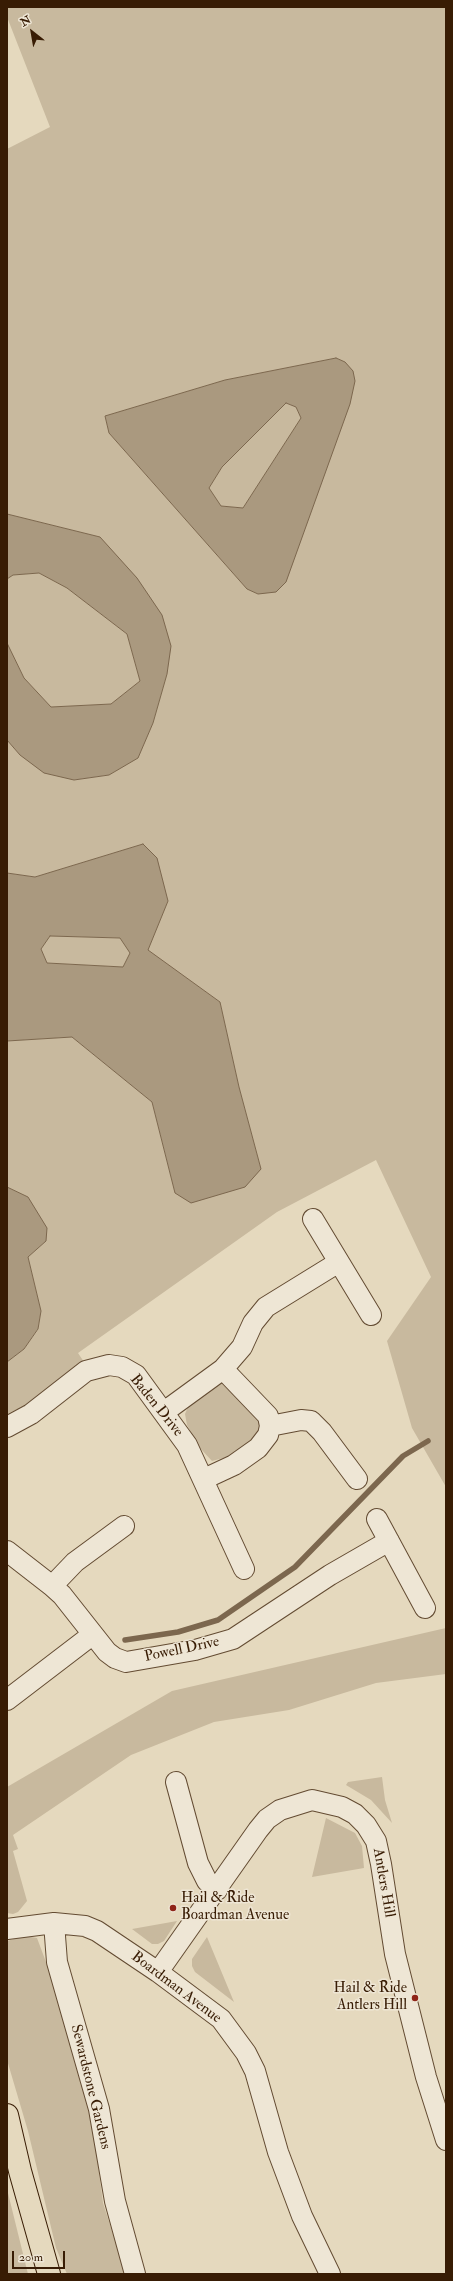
<!DOCTYPE html>
<style>
body{margin:0}
#map{position:relative;width:453px;height:2281px;overflow:hidden;background:#e5d9be;font-family:"IM FELL Double Pica",serif}
canvas{display:block}
.frame{position:absolute;inset:0;border:8px solid #381c04;pointer-events:none}
.north{position:absolute;left:12px;top:12px;width:40px;height:40px;-webkit-text-stroke:3px #eee6d5;paint-order:stroke;rotate:329deg;font-size:11px;font-weight:700;line-height:16px;text-align:center;color:#381c04}
.north::after{content:'';display:block;margin:auto;width:14px;height:18px;background:#381c04;clip-path:polygon(50% 0,100% 100%,50% 72%,0 100%)}
.scale{position:absolute;left:12px;top:2251px;width:53px;height:18px;box-sizing:border-box;border:2px solid #381c04;border-top:0;padding-left:5px;font-size:12px;line-height:14px;white-space:nowrap;color:#381c04;-webkit-text-stroke:3px #eee6d5;paint-order:stroke}
</style>
<div id="map">
<canvas width="453" height="2281"></canvas>
<div class="frame"></div>
<div class="north">N</div>
<div class="scale">20 m</div>
</div>
<script>
const g = document.querySelector('canvas').getContext('2d');
g.lineJoin = 'round';
function fillPath(path, color) {
  g.fillStyle = color;
  g.fill(path, 'evenodd');
}
function shape(rows) {
  const path = new Path2D();
  for (const r of rows) {
    path.moveTo(r[0], r[1]);
    for (let i = 2; i < r.length; i += 2) path.lineTo(r[i], r[i + 1]);
  }
  return path;
}
function trace(path, color, width, dash) {
  g.strokeStyle = color;
  g.lineWidth = width;
  g.lineCap = dash ? 'butt' : 'round';
  g.setLineDash(dash || []);
  g.stroke(path);
}
function label(font, color, halo, rows, align = 'center') {
  g.font = font + ' "IM FELL Double Pica",serif';
  g.lineWidth = 3;
  g.setLineDash([]);
  g.textBaseline = 'middle';
  g.strokeStyle = halo;
  g.fillStyle = color;
  for (const [text, x, y, turn = 0] of rows) {
    g.save();
    g.translate(x, y);
    g.rotate((+turn || 0) * Math.PI / 180);
    g.textAlign = isNaN(turn) ? turn : align;
    if (halo) g.strokeText(text, 0, 0);
    g.fillText(text, 0, 0);
    g.restore();
  }
}
fillPath(shape([
 [7,7,446,7,446,1487,412,1428,387,1341,431,1277,376,1160,277,1212,78,1353,84,1362,28,1404,7,1414,7,1362,24,1349,38,1330,41,1311,28,1257,46,1241,28,1197,7,1187,7,1041,72,1037,152,1102,175,1193,261,1169,239,1087,220,1002,147,950,168,901,143,844,35,877,7,873,7,740,20,755,74,780,109,775,138,757,153,723,167,674,100,537,7,514,7,149,50,127,7,17],
 [336,358,345,362,258,594,247,589,109,433,105,416,225,380],
 [286,403,296,407,301,418,243,508,221,506,209,488,222,467],
 [39,573,67,588,127,634,140,681,111,704,51,707,24,678,7,643,7,579,13,575],
 [50,936,120,938,130,953,123,967,47,963,41,949],
 [221,1381,228,1384,263,1423,252,1443,227,1457,212,1461,200,1448,187,1425,185,1414,190,1402],
 [446,1628,446,1674,376,1683,289,1710,214,1722,131,1755,13,1835,18,1849,13,1851,27,1901,18,1912,13,1914,7,1913,7,1787,172,1691],
 [382,1777,385,1800,392,1823,371,1800,346,1785,348,1782],
 [326,1818,355,1833,362,1846,364,1868,312,1877],
 [177,1921,164,1941,158,1944,152,1944,132,1929],
 [25,1936,37,1938,71,2029,92,2117,103,2203,126,2274,67,2274,56,2248,28,2131,7,2060,7,1941],
 [207,1937,234,2002,195,1972,192,1966,192,1959],
 [7,2189,28,2274,7,2274]
]), '#c8b99e');
const water = shape([
 [336,358,345,362,353,371,355,381,350,404,286,582,276,592,258,594,247,589,109,433,105,416,225,380,336,358],
 [286,403,296,407,301,418,243,508,221,506,209,488,222,467,286,403],
 [7,514,100,537,137,578,162,615,171,646,167,674,153,723,138,758,109,775,74,780,44,773,20,755,7,740,7,643,24,678,51,707,111,704,140,681,127,634,67,588,39,573,13,575,7,579,7,514],
 [143,844,157,858,168,901,148,950,220,1002,239,1087,261,1169,245,1187,191,1203,175,1193,152,1102,72,1037,7,1041,7,873,35,877,143,844],
 [50,936,120,938,130,953,123,967,47,963,41,949,50,936],
 [7,1187,28,1197,47,1228,46,1241,28,1257,41,1311,38,1329,24,1349,7,1362,7,1187]
]);
fillPath(water, '#aa997f');
trace(water, '#7c674e', 1);
trace(shape([
 [125,1640,178,1632,218,1620,295,1567,403,1456,428,1441]
]), '#7c674e', 5.5);
const minor = shape([
 [313,1219,371,1315],
 [164,1412,223,1369,242,1347,253,1323,266,1307,339,1262],
 [270,1426,301,1420,311,1421,322,1432,357,1479],
 [7,1427,31,1414,86,1371,109,1365,122,1367,136,1375,187,1445,244,1569],
 [204,1479,234,1465,258,1448,268,1435,270,1426,268,1416,223,1369],
 [377,1519,425,1608],
 [7,1551,52,1586,62,1595,107,1652,115,1658,126,1662,195,1650,233,1639,330,1575,389,1541],
 [52,1586,75,1562,124,1526],
 [7,1700,92,1635],
 [176,1782,198,1863,207,1881,217,1890],
 [54,1923,57,1962,99,2109,115,2201,135,2274],
 [7,1929,54,1923,85,1926,97,1931,158,1972,221,2019,246,2053,255,2071,278,2152,302,2216,330,2274],
 [158,1972,258,1830,267,1819,280,1810,312,1800,342,1807,355,1814,366,1825,376,1841,381,1864,395,1954,426,2077,446,2140]
]);
const primary = shape([
 [7,2115,20,2171,49,2274]
]);
trace(minor, '#634b32', 22);
trace(primary, '#381c04', 24);
trace(minor, '#eee6d5', 20);
trace(primary, '#e5d9be', 22);
for (const [x, y, r, color] of [
 [173,1908,4,"#8f2418"],
 [415,1998,4,"#8f2418"]
]) {
  const dot = new Path2D();
  dot.arc(x, y, r, 0, 2 * Math.PI);
  g.fillStyle = color;
  g.fill(dot);
  trace(dot, '#eee6d5', 1.5);
}
label('15px', '#381c04', '#eee6d5', [
 ["Baden Drive",156,1406,51],
 ["Powell Drive",182,1650,-12],
 ["Antlers Hill",383,1883,80],
 ["Boardman Avenue",176,1988,37],
 ["Sewardstone Gardens",90,2087,76]
]);
label('15px', '#381c04', '#eee6d5', [
 ["Hail & Ride",181,1899],
 ["Boardman Avenue",181,1916],
 ["Hail & Ride",407,1989,"right"],
 ["Antlers Hill",407,2006,"right"]
], 'left');
</script>
